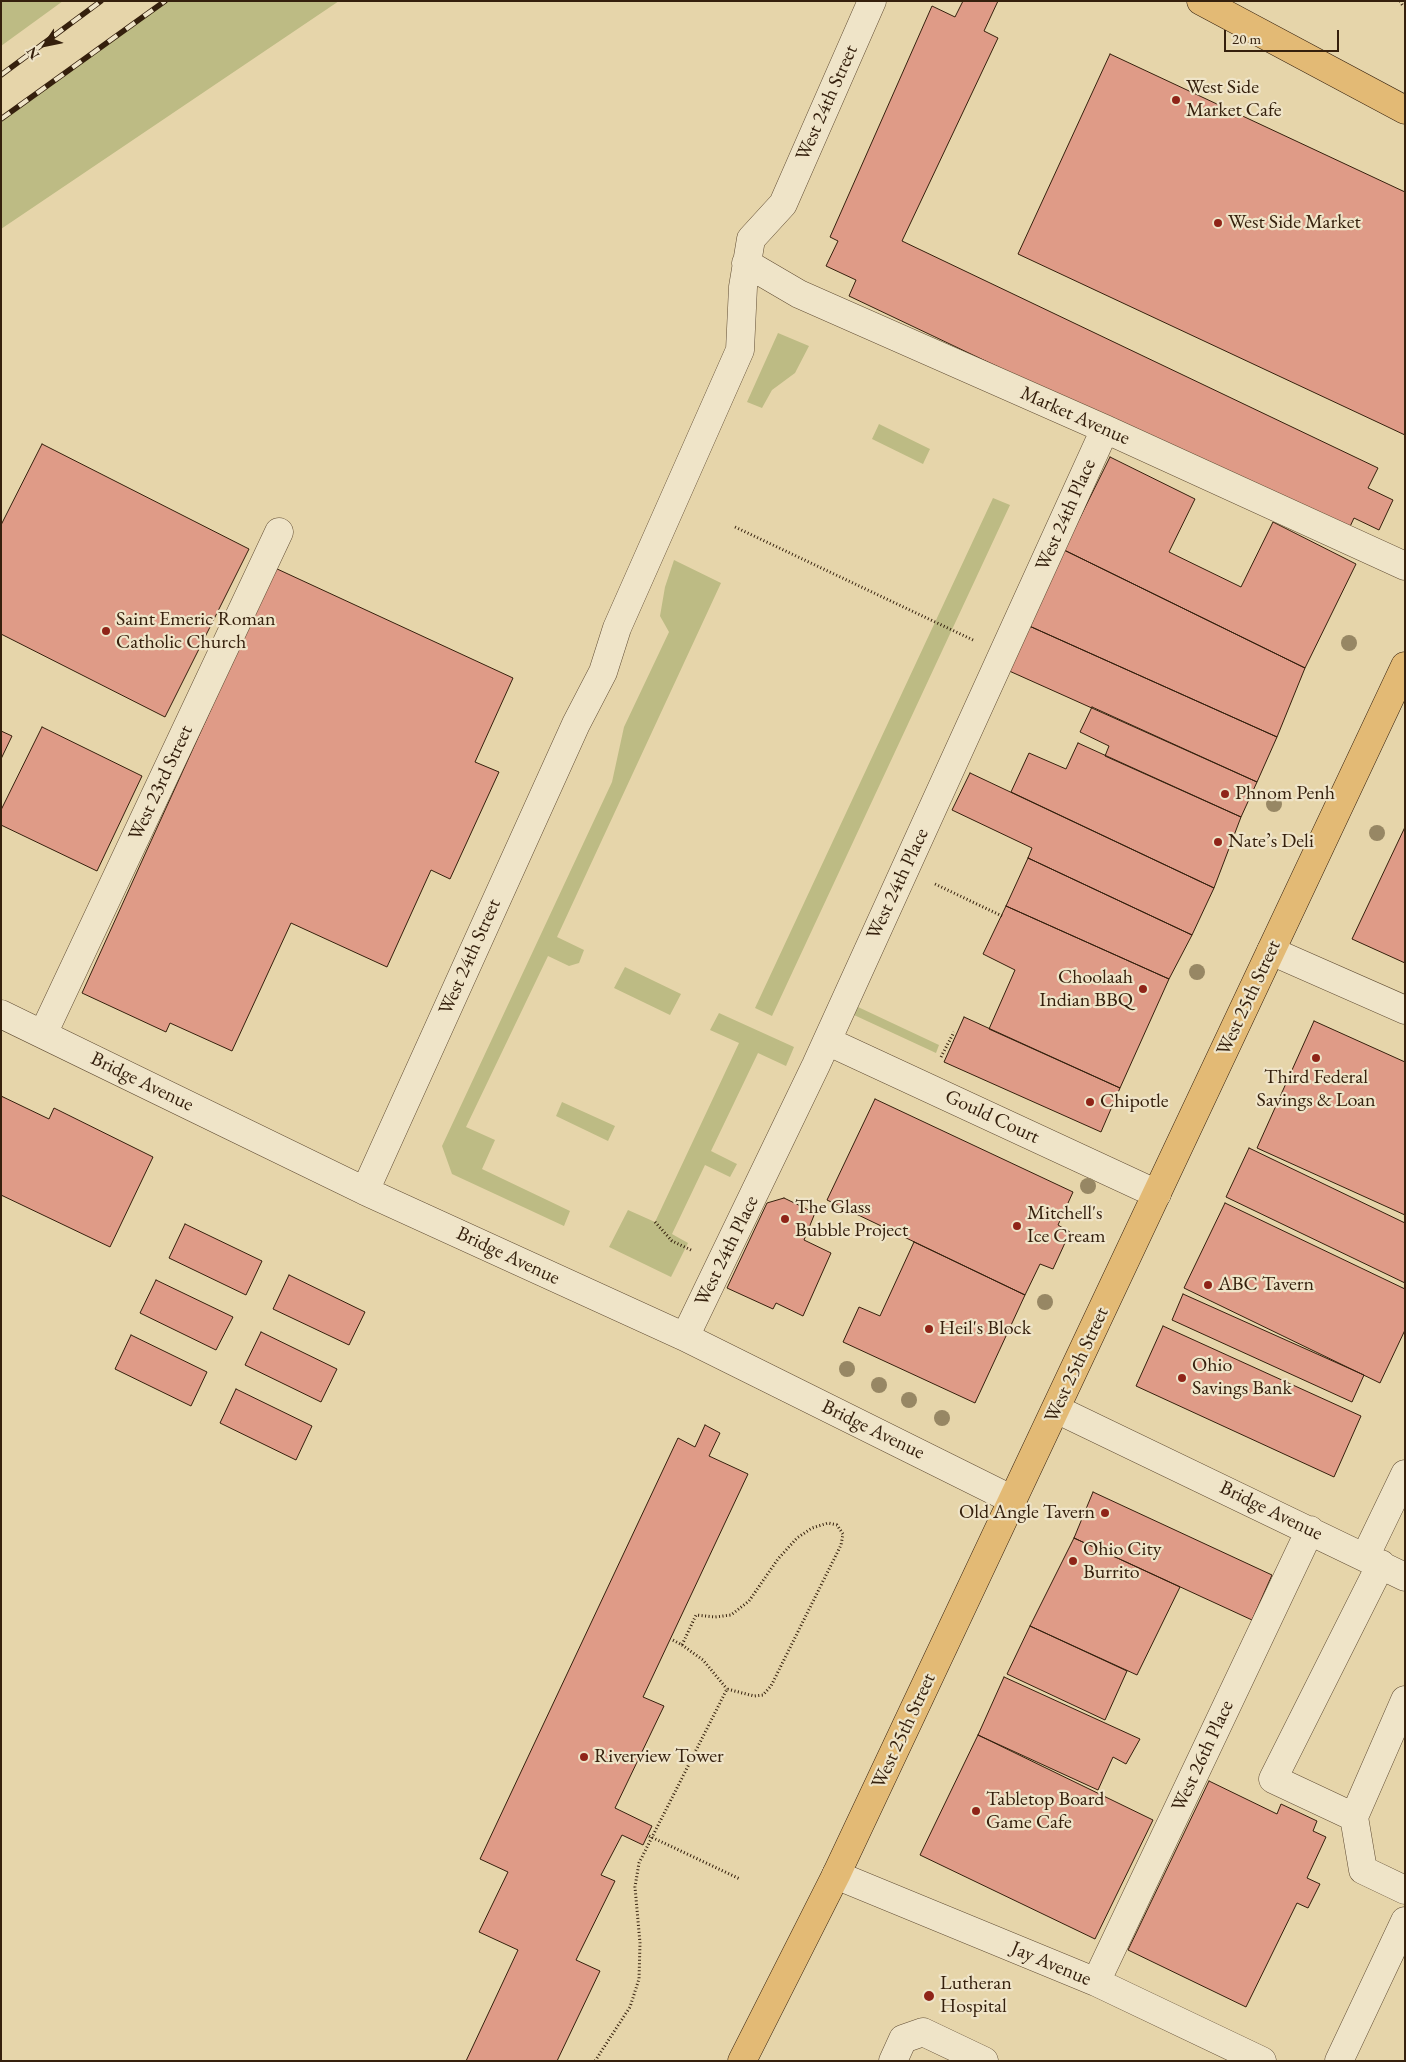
<!DOCTYPE html>
<meta charset="utf-8">
<style>
body{margin:0}
#map{position:relative;width:1406px;height:2062px;overflow:hidden;background:#e6d5aa;font-family:"EB Garamond",serif}
canvas{display:block}
.frame{position:absolute;inset:0;border:2px solid #35200d;pointer-events:none}
.north{position:absolute;left:20px;top:20px;width:50px;height:50px;-webkit-text-stroke:4px #efe4c8;paint-order:stroke;rotate:236deg;font-size:14px;font-weight:700;line-height:20px;text-align:center;color:#35200d}
.north::after{content:'';display:block;margin:auto;width:18px;height:22px;background:#35200d;clip-path:polygon(50% 0,100% 100%,50% 72%,0 100%)}
.scale{position:absolute;left:1224px;top:30px;width:115px;height:22px;box-sizing:border-box;border:2px solid #35200d;border-top:0;padding-left:6px;font-size:15px;line-height:18px;white-space:nowrap;color:#35200d;-webkit-text-stroke:4px #efe4c8;paint-order:stroke}
</style>
<div id="map">
<canvas width="1406" height="2062"></canvas>
<div class="frame"></div>
<div class="north">N</div>
<div class="scale">20 m</div>
</div>
<script>
const g = document.querySelector('canvas').getContext('2d');
g.lineJoin = 'round';
function fillPath(path, color) {
  g.fillStyle = color;
  g.fill(path, 'evenodd');
}
function shape(rows) {
  const path = new Path2D();
  for (const r of rows) {
    path.moveTo(r[0], r[1]);
    for (let i = 2; i < r.length; i += 2) path.lineTo(r[i], r[i + 1]);
  }
  return path;
}
function trace(path, color, width, dash) {
  g.strokeStyle = color;
  g.lineWidth = width;
  g.lineCap = dash ? 'butt' : 'round';
  g.setLineDash(dash || []);
  g.stroke(path);
}
function label(font, color, halo, rows, align = 'center') {
  g.font = font + ' "EB Garamond",serif';
  g.lineWidth = 4.5;
  g.setLineDash([]);
  g.textBaseline = 'middle';
  g.strokeStyle = halo;
  g.fillStyle = color;
  for (const [text, x, y, turn = 0] of rows) {
    g.save();
    g.translate(x, y);
    g.rotate((+turn || 0) * Math.PI / 180);
    g.textAlign = isNaN(turn) ? turn : align;
    if (halo) g.strokeText(text, 0, 0);
    g.fillText(text, 0, 0);
    g.restore();
  }
}
fillPath(shape([
 [1,1,63,1,1,46],
 [165,1,339,1,1,229,1,119],
 [778,333,809,346,795,373,772,390,762,408,747,402],
 [879,424,930,449,923,464,872,439],
 [993,498,1010,505,772,1016,755,1008],
 [674,560,721,583,557,937,584,950,579,963,569,966,548,956,466,1127,495,1140,482,1169,570,1211,564,1226,452,1174,442,1146,612,782,624,727,669,632,660,616,665,587],
 [625,967,681,994,670,1015,614,988],
 [858,1007,939,1045,936,1053,854,1015],
 [719,1013,794,1047,786,1066,758,1053,711,1151,737,1164,730,1177,705,1165,672,1234,688,1243,671,1277,609,1247,628,1210,655,1222,739,1043,710,1030],
 [562,1102,615,1126,608,1141,556,1116]
]), '#bdbb84');
const building = shape([
 [963,1,998,1,984,31,998,38,902,241,1378,468,1368,488,1393,500,1379,530,1354,518,1347,533,849,296,856,280,826,266,838,241,830,237,932,6,955,17,963,1],
 [1110,54,1405,192,1405,435,1018,254,1110,54],
 [42,444,249,549,165,717,1,634,1,525,42,444],
 [1110,457,1195,499,1169,552,1241,587,1273,522,1356,564,1305,668,1064,550,1110,457],
 [1064,550,1305,668,1277,737,1027,625,1064,550],
 [275,568,513,678,475,762,499,772,450,879,431,870,387,967,291,923,232,1051,170,1023,166,1032,82,993,275,568],
 [1027,625,1277,737,1257,782,1007,670,1027,625],
 [1092,707,1257,782,1241,817,1105,756,1109,746,1080,732,1092,707],
 [42,727,142,776,97,871,1,825,1,810,42,727],
 [1,731,12,736,1,759,1,731],
 [1078,743,1241,817,1214,888,1011,792,1029,753,1066,769,1078,743],
 [970,773,1214,888,1192,935,1028,858,1032,848,952,810,970,773],
 [1405,827,1405,963,1352,939,1405,827],
 [1028,858,1192,935,1169,979,1006,906,1028,858],
 [1006,906,1169,979,1120,1088,989,1029,1015,970,983,954,1006,906],
 [964,1017,1120,1088,1101,1132,944,1062,964,1017],
 [1314,1021,1405,1062,1405,1215,1257,1148,1314,1021],
 [1,1096,49,1119,54,1108,153,1157,110,1247,1,1195,1,1096],
 [875,1099,1073,1192,1058,1225,1070,1232,1053,1269,1040,1264,1025,1295,827,1200,875,1099],
 [1249,1148,1405,1223,1405,1283,1226,1197,1249,1148],
 [784,1198,815,1213,804,1240,831,1253,803,1316,776,1303,773,1309,727,1288,767,1203,784,1198],
 [1225,1203,1405,1289,1405,1330,1380,1383,1184,1288,1225,1203],
 [185,1224,262,1261,246,1295,169,1258,185,1224],
 [914,1242,1025,1295,975,1403,843,1342,859,1307,880,1316,914,1242],
 [289,1275,365,1312,349,1345,273,1309,289,1275],
 [156,1280,233,1317,216,1350,140,1313,156,1280],
 [1183,1294,1364,1375,1352,1402,1172,1320,1183,1294],
 [1163,1326,1361,1416,1334,1477,1136,1386,1163,1326],
 [261,1332,337,1369,321,1402,245,1365,261,1332],
 [131,1335,207,1372,191,1406,115,1369,131,1335],
 [236,1389,312,1426,296,1460,220,1423,236,1389],
 [705,1425,720,1433,709,1456,748,1474,643,1697,664,1706,615,1808,652,1826,643,1845,622,1835,601,1875,615,1881,576,1960,600,1971,557,2061,466,2061,518,1950,479,1932,508,1872,480,1859,678,1438,695,1447,705,1425],
 [1093,1492,1272,1575,1252,1620,1074,1538,1093,1492],
 [1074,1538,1180,1587,1137,1675,1030,1626,1074,1538],
 [1030,1626,1127,1671,1105,1720,1007,1674,1030,1626],
 [1004,1677,1140,1739,1126,1764,1113,1757,1098,1790,978,1735,1004,1677],
 [978,1735,1153,1820,1095,1939,920,1855,978,1735],
 [1209,1781,1277,1814,1281,1804,1317,1821,1313,1831,1326,1837,1307,1878,1320,1884,1308,1908,1297,1903,1246,2007,1128,1950,1209,1781]
]);
fillPath(building, '#df9b87');
trace(building, '#35200d', 1);
const minor = shape([
 [746,263,799,294,1105,429,1405,566],
 [1271,951,1405,1010],
 [1,1014,365,1191,685,1337,1013,1500],
 [43,1034,279,532],
 [827,1041,1157,1194],
 [365,1191,576,724,603,672,617,628,740,350,743,287,751,239,783,204,872,1],
 [685,1337,816,1065,1105,429],
 [1056,1409,1405,1577],
 [1365,1557,1405,1474],
 [1381,1564,1273,1779,1354,1817,1405,1700],
 [1354,1817,1363,1870,1405,1890],
 [836,1875,1096,1982,1262,2061],
 [1096,1982,1310,1530],
 [893,2061,903,2039,923,2032,984,2061],
 [1339,2061,1405,1921]
]);
const major = shape([
 [1201,1,1405,110],
 [742,2061,836,1875,1405,666]
]);
trace(minor, '#614d34', 29);
trace(major, '#35200d', 29);
trace(shape([
 [1400,1,1403,6],
 [735,527,973,640],
 [935,884,1002,916],
 [941,1057,954,1032],
 [655,1222,672,1241,691,1250],
 [682,1645,703,1660,727,1689],
 [649,1836,740,1879],
 [595,2061,630,2007,639,1979,640,1943,635,1887,639,1863,727,1689,754,1696,763,1695,771,1686,841,1545,843,1534,837,1525,828,1523,812,1528,797,1538,778,1559,749,1601,731,1615,715,1617,696,1615,682,1645,671,1639]
]), '#35200d', 3, [1, 2.5]);
trace(minor, '#efe4c8', 28);
trace(major, '#e3ba75', 28);
const rail = shape([
 [1,75,101,1],
 [1,119,165,1]
]);
trace(rail, '#35200d', 5.5);
trace(rail, '#efe4c8', 4, [11]);
g.fillStyle = '#978764';
for (const [x, y] of [
 [1349,643],
 [1274,804],
 [1377,833],
 [1197,972],
 [1088,1186],
 [1045,1302],
 [847,1369],
 [879,1385],
 [909,1400],
 [942,1418]
]) {
  g.beginPath();
  g.arc(x, y, 8, 0, 2 * Math.PI);
  g.fill();
}
for (const [x, y, r, color] of [
 [1176,100,5,"#8f2418"],
 [1218,223,5,"#8f2418"],
 [106,631,5,"#8f2418"],
 [1225,794,5,"#8f2418"],
 [1218,842,5,"#8f2418"],
 [1143,989,5,"#8f2418"],
 [1316,1058,5,"#8f2418"],
 [1090,1102,5,"#8f2418"],
 [785,1219,5,"#8f2418"],
 [1017,1226,5,"#8f2418"],
 [1208,1285,5,"#8f2418"],
 [929,1329,5,"#8f2418"],
 [1182,1378,5,"#8f2418"],
 [1105,1513,5,"#8f2418"],
 [1073,1561,5,"#8f2418"],
 [584,1757,5,"#8f2418"],
 [976,1811,5,"#8f2418"],
 [929,1996,6,"#8f2418"]
]) {
  const dot = new Path2D();
  dot.arc(x, y, r, 0, 2 * Math.PI);
  g.fillStyle = color;
  g.fill(dot);
  trace(dot, '#efe4c8', 2);
}
label('20px', '#35200d', '#efe4c8', [
 ["West Side",1186,88],
 ["Market Cafe",1186,111],
 ["West Side Market",1228,223],
 ["Saint Emeric Roman",116,620],
 ["Catholic Church",116,643],
 ["Phnom Penh",1235,794],
 ["Nate’s Deli",1228,842],
 ["Choolaah",1133,978,"right"],
 ["Indian BBQ",1133,1001,"right"],
 ["Third Federal",1316,1078,"center"],
 ["Savings & Loan",1316,1101,"center"],
 ["Chipotle",1100,1102],
 ["The Glass",795,1208],
 ["Bubble Project",795,1231],
 ["Mitchell's",1027,1214],
 ["Ice Cream",1027,1237],
 ["ABC Tavern",1218,1285],
 ["Heil's Block",939,1329],
 ["Ohio",1192,1366],
 ["Savings Bank",1192,1389],
 ["Old Angle Tavern",1095,1513,"right"],
 ["Ohio City",1083,1550],
 ["Burrito",1083,1573],
 ["Riverview Tower",594,1757],
 ["Tabletop Board",986,1800],
 ["Game Cafe",986,1823],
 ["Lutheran",940,1984],
 ["Hospital",940,2007]
], 'left');
label('20px', '#35200d', '#efe4c8', [
 ["West 24th Street",827,103,-66],
 ["Market Avenue",1075,416,24],
 ["West 24th Place",1066,515,-66],
 ["West 23rd Street",161,783,-65],
 ["West 24th Place",898,884,-65],
 ["West 24th Street",470,957,-66],
 ["West 25th Street",1249,998,-65],
 ["Bridge Avenue",142,1082,26],
 ["Gould Court",992,1117,25],
 ["West 24th Place",727,1251,-64],
 ["Bridge Avenue",508,1256,25],
 ["West 25th Street",1077,1365,-65],
 ["Bridge Avenue",873,1430,26],
 ["Bridge Avenue",1271,1511,26],
 ["West 25th Street",904,1731,-65],
 ["West 26th Place",1203,1756,-65],
 ["Jay Avenue",1051,1964,23]
]);
</script>
